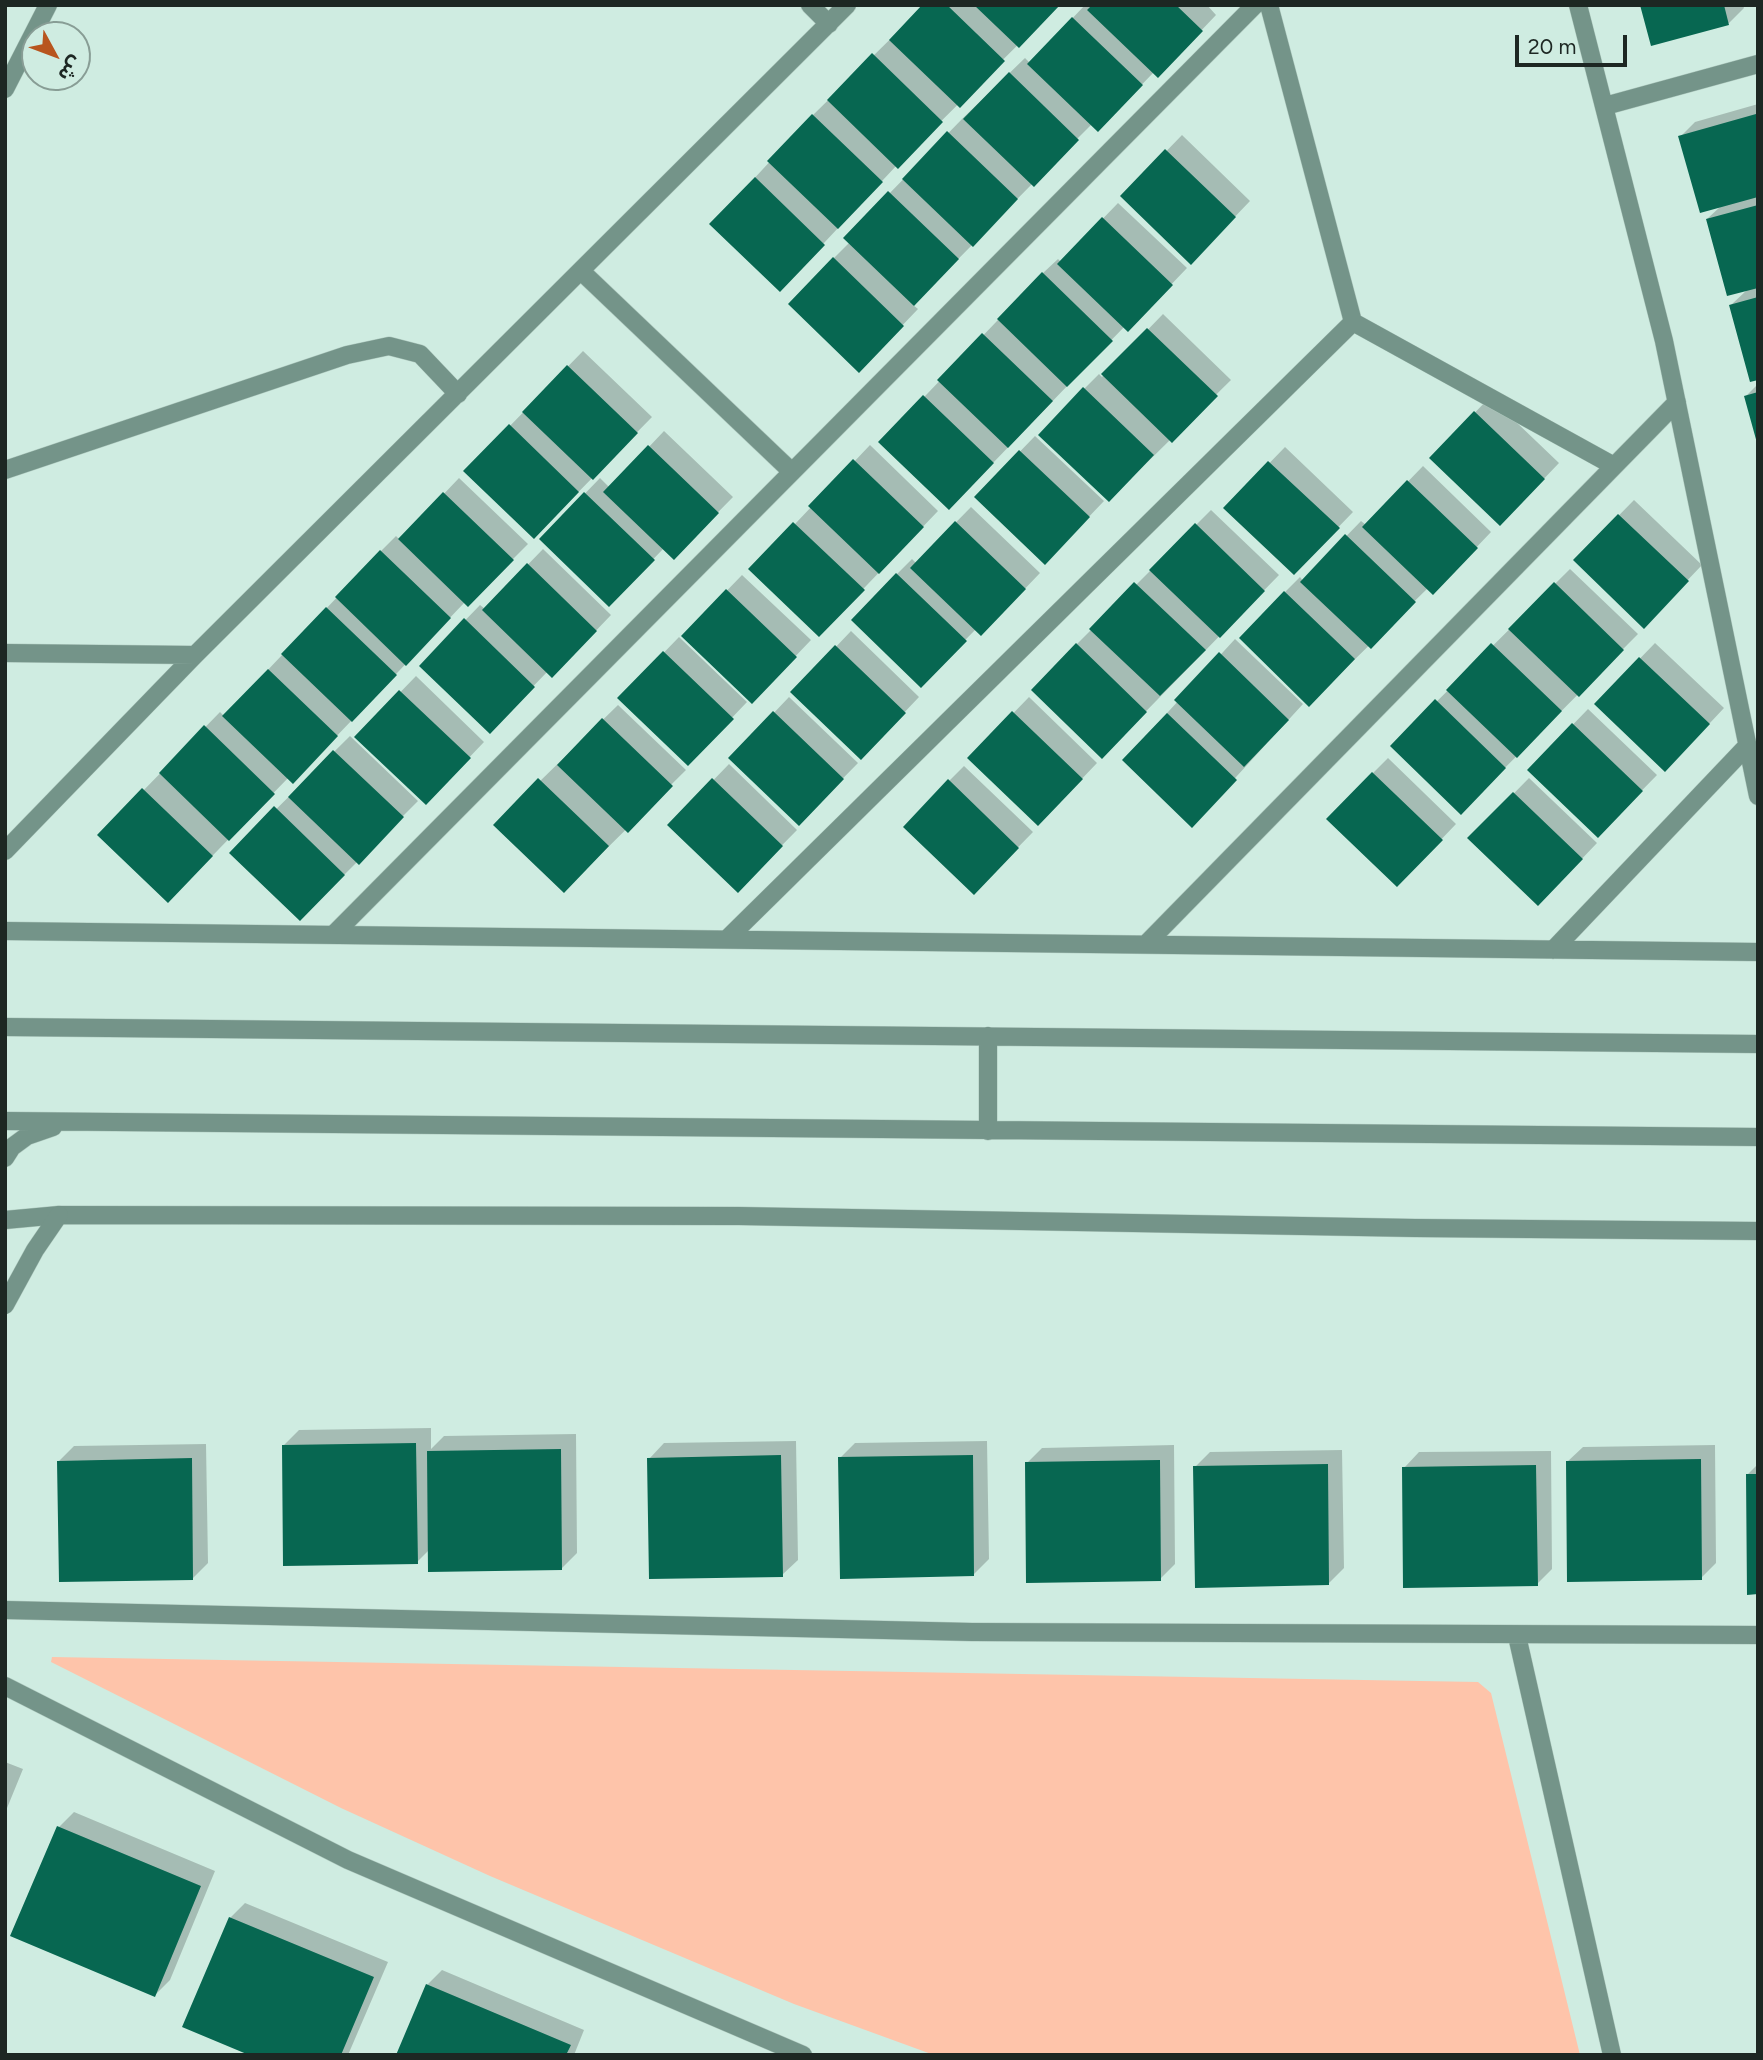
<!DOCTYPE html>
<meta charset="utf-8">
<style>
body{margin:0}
#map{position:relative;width:1763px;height:2060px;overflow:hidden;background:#cfece1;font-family:Figtree,"Noto Sans Arabic",sans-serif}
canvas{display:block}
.frame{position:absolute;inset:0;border:7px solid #1d2723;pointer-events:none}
.north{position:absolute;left:21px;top:21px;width:70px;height:70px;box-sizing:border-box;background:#cfece1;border:2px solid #889d95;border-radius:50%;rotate:131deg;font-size:19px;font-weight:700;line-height:28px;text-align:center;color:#1d2723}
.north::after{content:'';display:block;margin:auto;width:24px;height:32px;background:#b8551e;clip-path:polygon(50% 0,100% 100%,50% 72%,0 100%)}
.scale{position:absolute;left:1515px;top:35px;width:112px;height:32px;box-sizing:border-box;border:4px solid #1d2723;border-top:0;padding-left:9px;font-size:21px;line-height:24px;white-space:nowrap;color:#1d2723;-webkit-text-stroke:5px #cfece1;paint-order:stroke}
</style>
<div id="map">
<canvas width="1763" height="2060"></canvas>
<div class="frame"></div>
<div class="north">ش</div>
<div class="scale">20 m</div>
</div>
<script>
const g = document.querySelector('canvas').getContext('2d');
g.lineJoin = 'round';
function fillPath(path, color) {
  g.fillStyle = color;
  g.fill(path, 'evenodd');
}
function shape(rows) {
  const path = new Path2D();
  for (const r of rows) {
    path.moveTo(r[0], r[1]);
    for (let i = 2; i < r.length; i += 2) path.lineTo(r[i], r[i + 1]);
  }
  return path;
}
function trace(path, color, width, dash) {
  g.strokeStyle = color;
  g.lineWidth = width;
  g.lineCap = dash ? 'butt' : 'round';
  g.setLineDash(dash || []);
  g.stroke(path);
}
fillPath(shape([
 [52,1657,1478,1682,1491,1693,1580,2055,934,2055,794,2004,490,1876,341,1808,65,1669,51,1662]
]), '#fec4aa');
fillPath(shape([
 [925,5,1058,5,897,165,780,290,712,224,813,115],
 [1085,5,1207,5,1216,15,1158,76,1154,72,1098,130,1092,124,1033,183,913,305,918,309,874,355,834,258,850,242,846,238,963,118,1025,58,1030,63],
 [1642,5,1743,5,1744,8,1729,23,1653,44],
 [1758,104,1758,378,1731,305,1748,289,1707,219,1721,206,1680,137,1695,122],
 [1182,135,1250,201,1206,247,1123,196],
 [1118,203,1187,268,1143,314,1125,326,964,493,881,442,1043,273,1058,259,1061,262],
 [1163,314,1231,380,1109,500,1084,389,1099,374,1102,377],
 [583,351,652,417,549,522,466,471],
 [1758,384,1758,439,1746,396],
 [1490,397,1559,463,1515,509,1431,458],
 [664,431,733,497,674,557,664,548,609,605,541,539,600,478,610,488],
 [1035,436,1104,501,1060,547,976,497],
 [870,445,938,511,819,635,795,524],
 [1285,447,1353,512,1294,573,1226,508],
 [1423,466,1491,532,1433,593,1428,588,1309,704,1285,592,1300,577,1303,581,1361,521,1366,525],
 [459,478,528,544,468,604,465,602,308,766,289,777,183,886,100,835,220,712,224,716,381,551,396,536,400,540],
 [1634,500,1702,565,1644,626,1575,560],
 [971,507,1040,573,996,619,976,629,921,685,897,574,912,559,916,563],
 [1211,510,1279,575,1117,741,1077,644],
 [543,549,611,615,567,661,548,671,490,731,421,666,480,605,485,609],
 [1570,569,1638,634,1461,812,1392,746],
 [742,575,811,640,767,686,683,636],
 [851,631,919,697,861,758,793,692],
 [679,637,747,702,703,748,620,698],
 [1235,639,1303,704,1192,825,1124,760],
 [1655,643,1724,708,1680,755,1596,704],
 [416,676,484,742,441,787,357,737],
 [789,697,858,763,799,823,731,758],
 [1029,697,1097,763,1053,809,970,758],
 [618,705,686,770,579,876,495,825],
 [1588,709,1657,775,1613,820,1529,770],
 [350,736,418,801,300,919,232,853],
 [1388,758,1456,824,1412,870,1373,773],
 [729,764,797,830,738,890,670,825],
 [964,766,1033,832,989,877,949,781],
 [1529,778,1597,843,1553,889,1470,838],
 [431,1428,431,1449,444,1436,576,1434,577,1553,562,1568,430,1549,417,1562,284,1445,299,1430],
 [796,1441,798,1560,782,1575,649,1459,664,1443],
 [987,1441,989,1559,974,1574,840,1458,855,1443],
 [206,1444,208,1563,193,1578,59,1461,74,1446],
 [1174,1445,1175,1564,1160,1579,1027,1463,1042,1448],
 [1715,1445,1716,1563,1701,1578,1567,1462,1583,1447],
 [1342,1450,1344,1568,1329,1583,1195,1467,1210,1452],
 [1551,1451,1552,1569,1537,1584,1404,1468,1419,1452],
 [1758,1464,1758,1593,1748,1474],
 [5,1762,23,1769,5,1813],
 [74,1812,215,1871,170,1980,155,1995,59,1827],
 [245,1903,388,1962,348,2055,253,2055,230,1918],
 [442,1970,584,2030,574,2055,398,2055,427,1985]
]), '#0003');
fillPath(shape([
 [922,5,947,5,1005,61,960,108,889,40],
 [974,5,1060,5,1019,48],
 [1092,5,1176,5,1203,31,1158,78,1087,10],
 [1640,5,1724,5,1729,25,1651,46],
 [1072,17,1143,85,1098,132,1027,64],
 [872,53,943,122,898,169,827,100],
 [1009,72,1079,140,1034,187,963,119],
 [812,114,883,182,838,229,767,161],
 [1756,114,1758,197,1700,213,1678,136],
 [947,131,1018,199,973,247,902,179],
 [1165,149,1236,217,1191,265,1120,196],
 [755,177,825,245,780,292,709,224],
 [888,191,959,259,914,306,843,238],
 [1758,205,1758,288,1727,296,1706,219],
 [1102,217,1173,285,1128,332,1057,264],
 [833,257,904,326,859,373,788,304],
 [1042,272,1113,341,1067,387,997,319],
 [1758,297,1758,380,1750,382,1729,305],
 [1147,328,1218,396,1172,443,1101,374],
 [982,333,1053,401,1008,448,937,380],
 [567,365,638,433,593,480,522,412],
 [1083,387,1154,455,1109,502,1038,435],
 [1758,392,1758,443,1757,443,1744,396],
 [923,395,994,463,949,510,878,442],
 [1474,411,1545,479,1500,526,1429,458],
 [509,424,579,492,534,539,463,471],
 [648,445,719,513,674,560,603,492],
 [1019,450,1090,517,1045,565,974,497],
 [853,459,924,527,879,574,808,506],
 [1268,461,1340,528,1294,575,1223,508],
 [1407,480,1478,548,1433,595,1362,527],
 [443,492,514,560,468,607,398,539],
 [584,492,655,560,609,607,539,539],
 [1618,514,1689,581,1644,629,1573,560],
 [955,521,1026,589,981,636,910,568],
 [793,522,865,590,819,637,748,569],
 [1195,523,1265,591,1220,638,1149,570],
 [1345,534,1416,602,1371,649,1300,582],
 [380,550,451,618,406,666,335,597],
 [527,563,597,631,552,678,482,610],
 [896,573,967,641,921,688,851,620],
 [1134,582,1206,650,1160,696,1089,629],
 [1554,582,1624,650,1579,697,1508,629],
 [726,589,797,657,752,704,681,636],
 [1284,591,1355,659,1309,707,1239,638],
 [326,607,397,675,352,722,281,654],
 [464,618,535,687,490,734,419,666],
 [1076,643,1147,712,1102,759,1031,690],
 [1491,643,1562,711,1517,758,1446,690],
 [835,645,906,713,861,760,790,692],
 [663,651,734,719,688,766,617,698],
 [1219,652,1289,720,1244,767,1174,700],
 [1639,657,1710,724,1665,772,1594,704],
 [268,669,338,736,293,784,222,716],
 [399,690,471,758,426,805,354,737],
 [1435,699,1506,768,1461,815,1390,746],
 [773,711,844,779,799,826,728,758],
 [1012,711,1083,779,1038,826,967,758],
 [1167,713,1237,780,1192,828,1122,760],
 [602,718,673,786,628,833,557,765],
 [1572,723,1643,791,1598,838,1527,770],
 [204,725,275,794,229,841,159,773],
 [333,750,404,817,359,865,288,797],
 [1372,772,1443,840,1397,887,1326,819],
 [538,778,609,846,564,893,493,825],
 [712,778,783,846,738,893,667,825],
 [948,779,1019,848,974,895,903,827],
 [142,788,213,856,168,903,97,835],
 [1513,792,1583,859,1538,906,1467,838],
 [274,806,345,875,300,921,229,853],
 [416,1443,418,1564,283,1566,282,1445],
 [561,1449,562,1570,428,1572,427,1451],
 [781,1455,783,1577,649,1579,647,1458],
 [973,1455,974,1576,840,1579,838,1457],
 [192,1458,193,1580,59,1582,57,1461],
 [1701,1459,1702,1580,1567,1582,1566,1461],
 [1160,1460,1161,1581,1026,1583,1025,1462],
 [1328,1464,1329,1585,1195,1588,1193,1466],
 [1536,1465,1538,1586,1403,1588,1402,1467],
 [1746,1474,1758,1474,1758,1594,1747,1595],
 [57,1826,201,1886,155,1997,10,1936],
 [229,1917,374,1977,341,2055,249,2055,182,2027],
 [426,1984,571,2045,566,2055,396,2055]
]), '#076751');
const minor = shape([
 [810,5,829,24],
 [1269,5,1353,322,1614,466],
 [1578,5,1664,341,1758,796],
 [5,89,48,5],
 [1605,106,1758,64],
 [581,271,792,472],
 [5,470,347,355,389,346,420,354,458,394],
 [5,653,195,655],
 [5,851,195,655,847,5],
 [5,931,1758,952],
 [333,935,1255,5],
 [727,939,1353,322],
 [1148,942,1677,402],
 [1553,950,1747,746],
 [5,1220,59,1215,739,1216,1415,1228,1758,1231],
 [5,1610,972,1632,1758,1635],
 [1517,1636,1612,2055],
 [5,1686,348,1860,803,2055]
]);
const tertiary = shape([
 [5,1027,1758,1044],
 [5,1121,1758,1137],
 [988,1131,988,1036],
 [5,1158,12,1147,27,1136,53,1127],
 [5,1305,35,1250,59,1215]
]);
trace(minor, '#afc9bf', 19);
trace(tertiary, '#afc9bf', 19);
trace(minor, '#749489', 18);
trace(tertiary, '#749489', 18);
</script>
